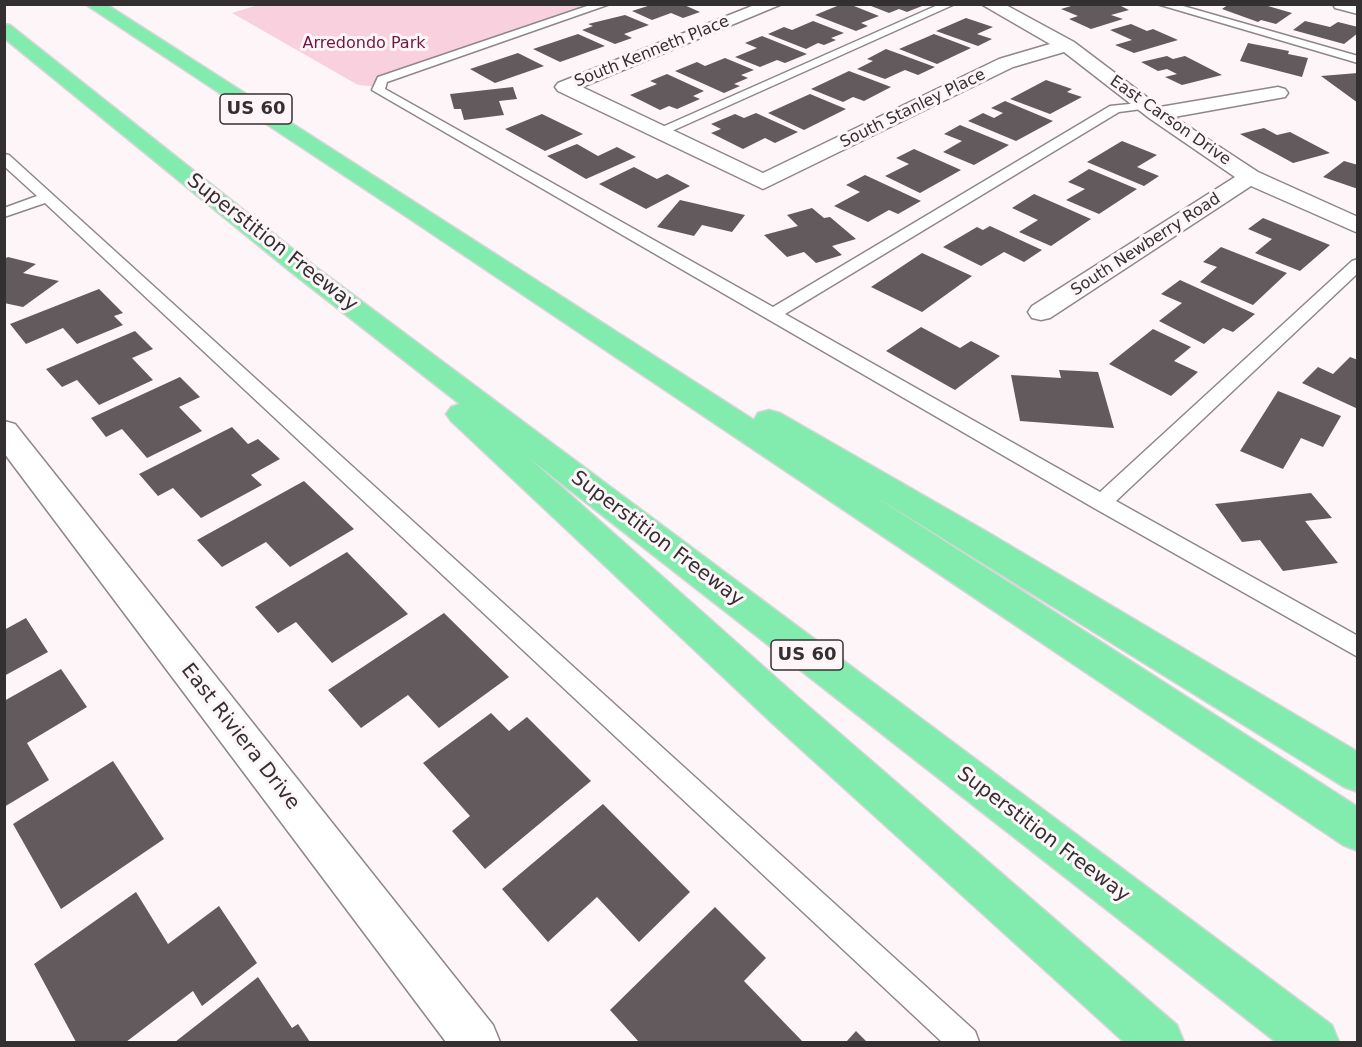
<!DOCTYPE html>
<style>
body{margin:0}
#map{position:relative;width:1362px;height:1047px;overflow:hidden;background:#fef5f8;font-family:"DejaVu Sans",sans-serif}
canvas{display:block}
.frame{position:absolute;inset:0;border:6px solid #343031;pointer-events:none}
</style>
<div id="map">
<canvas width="1362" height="1047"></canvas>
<div class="frame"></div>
</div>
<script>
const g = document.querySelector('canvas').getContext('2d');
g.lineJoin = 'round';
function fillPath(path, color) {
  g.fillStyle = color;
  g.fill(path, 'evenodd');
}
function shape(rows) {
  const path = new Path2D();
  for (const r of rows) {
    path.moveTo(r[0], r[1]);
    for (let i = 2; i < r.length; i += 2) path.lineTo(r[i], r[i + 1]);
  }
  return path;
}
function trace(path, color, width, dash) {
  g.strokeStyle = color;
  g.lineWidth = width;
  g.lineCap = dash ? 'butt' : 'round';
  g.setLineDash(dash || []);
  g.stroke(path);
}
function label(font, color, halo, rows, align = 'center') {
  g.font = font + ' "DejaVu Sans",sans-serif';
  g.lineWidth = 6;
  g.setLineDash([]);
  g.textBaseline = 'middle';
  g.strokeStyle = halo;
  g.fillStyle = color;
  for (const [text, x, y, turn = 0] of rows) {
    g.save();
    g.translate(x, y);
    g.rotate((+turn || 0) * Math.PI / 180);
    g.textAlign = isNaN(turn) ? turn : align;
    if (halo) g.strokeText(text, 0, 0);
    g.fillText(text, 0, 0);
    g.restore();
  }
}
fillPath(shape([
 [261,4,605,5,382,80,379,87,358,85,232,13]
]), '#f9d0dd');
fillPath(shape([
 [682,4,700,12,683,18,671,13,652,20,632,11,651,5],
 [842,4,849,4,879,16,861,23,868,26,856,31,815,15],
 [866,4,919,4,922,6,907,12,899,9,889,13],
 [1078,4,1117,4,1129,10,1111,15,1123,19,1091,29,1069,19,1078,16,1061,9],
 [1229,4,1261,4,1292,13,1276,24,1261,20,1258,22,1222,9],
 [625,15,649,25,624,34,632,38,615,44,582,30,593,26,588,24],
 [966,18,993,27,977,34,992,39,978,46,936,31],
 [813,21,844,33,831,38,836,40,824,45,818,43,806,49,768,34,784,27,792,30],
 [1305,21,1330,27,1338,22,1358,27,1358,33,1344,44,1293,30],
 [1131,24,1147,31,1153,29,1178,40,1134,53,1115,45,1132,40,1110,30],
 [578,34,605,46,560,62,533,49],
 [934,34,971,48,937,64,899,49],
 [762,36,807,54,785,63,777,60,760,67,735,57,757,48,745,43],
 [1248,43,1289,51,1288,54,1308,58,1302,77,1240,61],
 [886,49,935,67,918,75,905,70,885,79,857,69,873,61,867,59],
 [518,53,544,66,495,83,470,69],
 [1167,56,1173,59,1185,56,1222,75,1182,85,1165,77,1177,74,1167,69,1158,71,1141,62],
 [725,58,754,70,741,75,748,78,734,84,740,86,724,93,675,71,697,62,705,66],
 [849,71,891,87,864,101,853,97,843,102,811,89],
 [1358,73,1358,103,1321,76],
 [667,74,704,91,693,96,700,99,677,109,669,106,660,110,630,95,657,84,650,81],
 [1046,80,1072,89,1067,92,1082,97,1050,114,1010,99],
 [513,87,517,99,499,101,504,115,464,120,461,109,454,109,450,94],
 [810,94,846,109,804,130,768,113],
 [1005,101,1053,121,1016,141,968,121,983,113,994,118,1003,113,991,108],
 [756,113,798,132,775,143,765,138,743,149,711,133,721,129,711,124,735,114,744,118],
 [542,114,583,134,545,151,505,129],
 [960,125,1009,145,974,165,943,152,962,141,944,134],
 [1264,128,1277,135,1290,132,1330,153,1293,163,1240,134],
 [1122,141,1157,155,1137,167,1159,176,1144,186,1087,162],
 [577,144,598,156,617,147,636,157,586,179,547,156],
 [914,149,961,170,920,193,885,176,909,164,896,158],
 [1344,161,1358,165,1358,189,1323,177],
 [634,167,657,179,667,174,690,186,646,209,599,184],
 [1089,169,1137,189,1099,214,1066,200,1085,189,1068,182],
 [865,175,921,201,898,214,889,210,868,222,834,206,860,192,846,185],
 [1034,194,1091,219,1051,246,1019,232,1038,220,1012,208],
 [680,200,745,215,732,232,702,225,694,236,657,227],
 [812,208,824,218,830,217,856,239,832,246,842,255,816,263,804,252,787,257,764,235,798,226,787,215],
 [1263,218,1330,245,1300,271,1255,253,1272,239,1248,229],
 [990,226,1042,250,1024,262,1004,252,981,266,943,247,977,227,983,230],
 [1221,247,1287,273,1253,305,1200,282,1217,267,1203,262],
 [922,253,972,276,922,312,871,287],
 [8,257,36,264,23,273,59,281,23,307,4,303,4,259],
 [1180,280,1255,314,1233,332,1223,328,1204,344,1159,321,1182,303,1161,294],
 [99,289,123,313,114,316,123,325,77,344,63,328,26,344,10,324],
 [921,327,960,348,971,341,1000,356,955,390,886,351],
 [1153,329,1191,347,1174,361,1198,372,1171,396,1109,364],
 [135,331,153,349,132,358,153,380,99,405,77,380,62,387,46,369],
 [1350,357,1358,360,1358,409,1302,383,1318,367,1333,374],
 [1059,370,1098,372,1114,428,1020,421,1011,375,1061,378],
 [180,377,200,397,179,407,202,431,147,458,122,429,106,437,91,418],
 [1278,391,1341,416,1323,447,1301,438,1283,469,1240,451],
 [232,427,248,444,258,439,280,459,251,475,262,485,201,518,173,488,158,496,139,474],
 [304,481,354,529,290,567,266,542,222,567,197,540],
 [1311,493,1332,518,1305,521,1338,563,1283,571,1260,540,1242,542,1215,504],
 [347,552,408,614,332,663,296,622,278,633,255,607],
 [444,613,509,677,439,728,408,695,361,728,328,690],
 [26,618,48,652,4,676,4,630],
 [61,669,87,707,27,743,49,780,4,807,4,701],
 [491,713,509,731,527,717,591,781,485,869,452,831,470,816,423,763],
 [113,761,164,839,61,909,13,824],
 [603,804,690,892,639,942,597,897,548,942,502,889],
 [136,892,168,944,219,906,257,963,202,1006,193,991,126,1042,76,1042,34,964],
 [715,907,766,958,744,981,803,1042,639,1042,610,1010],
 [258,977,292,1028,298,1024,310,1042,175,1042],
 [856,1031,867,1042,846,1042]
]), '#635a5d');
const service = shape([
 [593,4,610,4,387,82,385,89,773,307,1110,106,1149,102,1149,108,1119,112,785,314,1100,492,1352,261,1358,259,1358,273,1116,501,1358,636,1358,657,1094,508,372,90,378,77,593,4],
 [940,4,955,4,663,135,653,135,651,132,940,4],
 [1157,4,1176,4,1358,56,1358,63,1157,4],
 [4,154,9,155,975,1031,979,1042,942,1042,45,203,4,217,4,208,37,196,4,166,4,154]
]);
const minor = shape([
 [757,4,782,4,582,87,763,173,999,59,1050,44,981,4,1004,4,1074,42,1160,107,1278,87,1285,89,1288,93,1285,97,1174,117,1258,172,1358,217,1358,233,1251,186,1050,318,1041,320,1032,318,1028,312,1032,306,1235,177,1149,118,1064,52,1013,67,763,189,558,91,555,87,558,83,757,4],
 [1333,4,1358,4,1358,14,1335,8,1333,4],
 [4,421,15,424,493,1025,500,1042,446,1042,4,453,4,421]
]);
const motorway = shape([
 [85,4,106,4,754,420,758,413,769,410,780,413,989,533,1358,752,1358,792,1344,787,868,492,1358,807,1358,851,1343,845,410,219,85,4],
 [4,24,10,25,309,262,1332,1025,1339,1042,1276,1042,529,458,800,699,1177,1025,1184,1042,1124,1042,772,723,451,421,446,414,451,407,460,404,291,272,4,38,4,24]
]);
trace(service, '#8f8689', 3);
trace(minor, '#8f8689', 3);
trace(motorway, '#d6d6d6', 3);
fillPath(service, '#fff');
fillPath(minor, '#fff');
fillPath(motorway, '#82ecae');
label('16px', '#711641', '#fef5f8', [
 ["Arredondo Park",364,44]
]);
label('16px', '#343031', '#fef5f8', [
 ["South Kenneth Place",652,52,-22],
 ["South Stanley Place",913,109,-26],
 ["East Carson Drive",1170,121,35],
 ["South Newberry Road",1146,245,-33]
]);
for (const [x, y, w] of [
 [256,109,72],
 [807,655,72]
]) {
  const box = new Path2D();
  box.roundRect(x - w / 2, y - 15, w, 30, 4.5);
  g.fillStyle = '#fef5f8';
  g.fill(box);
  trace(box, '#343031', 1.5);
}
label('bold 18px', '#343031', null, [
 ["US 60",256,109],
 ["US 60",807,655]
]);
label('20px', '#343031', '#fef5f8', [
 ["Superstition Freeway",272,243,38],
 ["Superstition Freeway",657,539,37],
 ["East Riviera Drive",240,737,52],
 ["Superstition Freeway",1043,835,37]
]);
</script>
